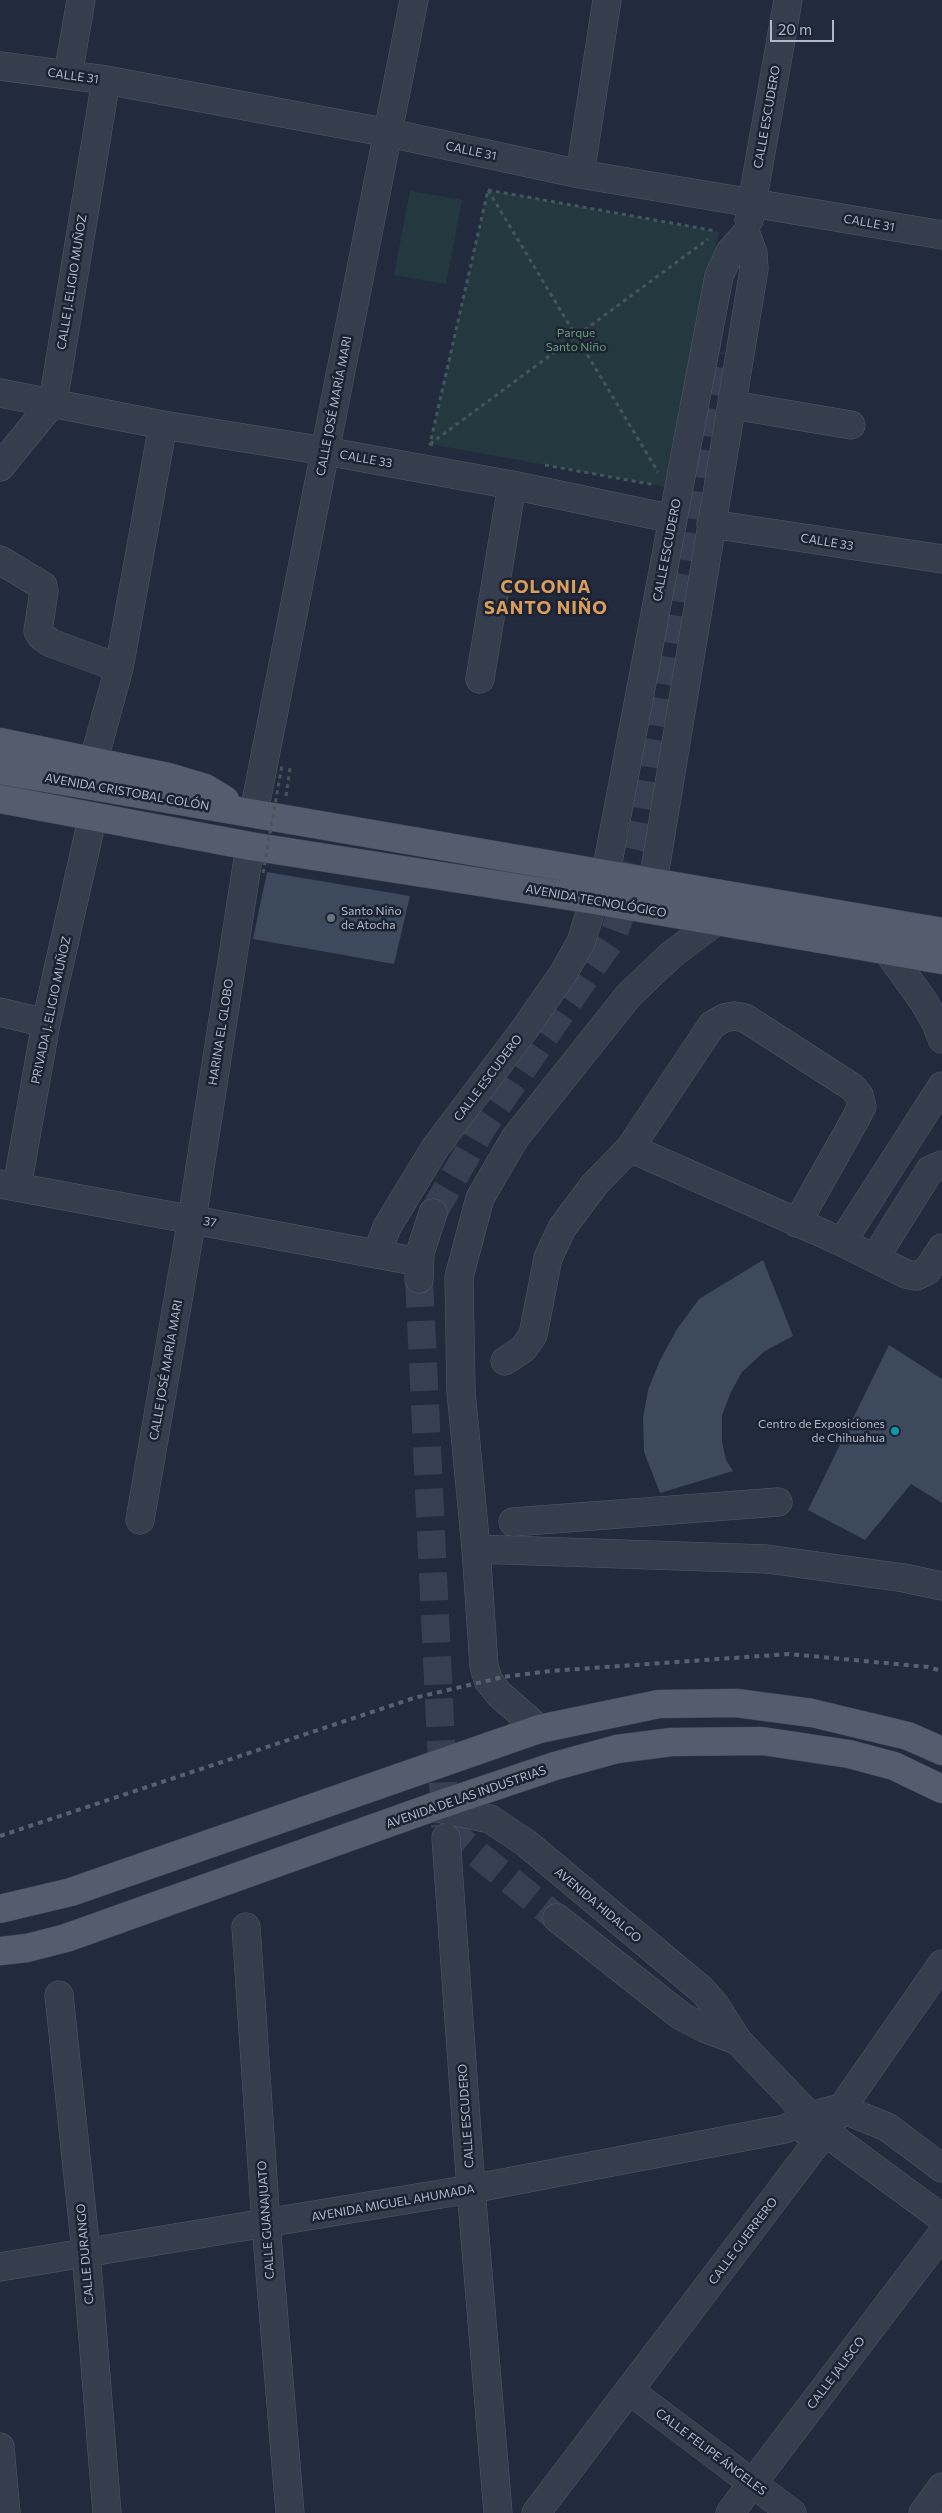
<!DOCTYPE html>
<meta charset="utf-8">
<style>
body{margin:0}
#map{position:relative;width:942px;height:2513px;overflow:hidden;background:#222b3e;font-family:Commissioner,sans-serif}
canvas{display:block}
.scale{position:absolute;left:770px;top:20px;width:64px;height:22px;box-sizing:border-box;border:2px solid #b1b8c9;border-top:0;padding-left:6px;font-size:15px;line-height:18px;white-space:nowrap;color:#b1b8c9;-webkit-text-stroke:4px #1b2332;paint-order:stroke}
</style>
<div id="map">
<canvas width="942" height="2513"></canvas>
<div class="scale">20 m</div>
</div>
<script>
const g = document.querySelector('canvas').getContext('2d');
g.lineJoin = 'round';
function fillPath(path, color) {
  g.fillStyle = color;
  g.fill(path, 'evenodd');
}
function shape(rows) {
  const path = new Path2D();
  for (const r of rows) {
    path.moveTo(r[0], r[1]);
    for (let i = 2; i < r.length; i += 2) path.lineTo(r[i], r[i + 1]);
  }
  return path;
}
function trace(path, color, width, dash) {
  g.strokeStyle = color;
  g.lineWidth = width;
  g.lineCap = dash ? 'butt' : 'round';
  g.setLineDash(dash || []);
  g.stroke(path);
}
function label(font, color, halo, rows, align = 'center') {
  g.font = font + ' Commissioner,sans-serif';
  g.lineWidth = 5;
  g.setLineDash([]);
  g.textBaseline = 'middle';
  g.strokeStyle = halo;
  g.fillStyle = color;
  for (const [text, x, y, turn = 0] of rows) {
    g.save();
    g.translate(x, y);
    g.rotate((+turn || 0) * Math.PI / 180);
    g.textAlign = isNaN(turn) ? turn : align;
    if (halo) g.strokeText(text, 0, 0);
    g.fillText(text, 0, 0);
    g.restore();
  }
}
fillPath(shape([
 [488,190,719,232,667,487,430,444],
 [410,191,462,200,446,284,394,275]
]), '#24393f');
fillPath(shape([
 [267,872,410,896,394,964,253,939],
 [763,1260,793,1336,765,1351,742,1372,731,1392,722,1415,722,1442,726,1460,733,1471,660,1493,644,1452,643,1418,648,1390,660,1360,677,1329,699,1299],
 [889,1345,942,1379,942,1503,911,1484,865,1540,808,1510]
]), '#3d495d');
trace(shape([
 [433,1213,484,1125,612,938,629,893,642,838,723,353],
 [419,1279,445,1827],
 [445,1828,557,1918]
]), '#374053', 28, [28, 14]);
const minor = shape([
 [0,66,106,80,389,133,580,174,942,235],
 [68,75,81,0],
 [580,174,607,0],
 [749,220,788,0],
 [0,393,163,425,325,451,512,485,673,519],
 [733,405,851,425],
 [0,467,53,402,106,80],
 [711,524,942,559],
 [0,560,43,586,44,591,38,631,41,636,51,643,119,668],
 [480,679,512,485],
 [93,763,119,668,163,425],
 [254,812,414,0],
 [606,873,719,276,730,252,746,234],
 [653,882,754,269,753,253,746,234],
 [876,935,924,1002,936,1023,942,1039],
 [0,1012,46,1023],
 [942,1086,842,1242,906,1274,916,1276,927,1271,942,1248],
 [630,1148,712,1025,724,1018,734,1016,745,1018,852,1087,859,1095,862,1106,856,1118,797,1223],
 [0,1184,419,1262],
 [17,1187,46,1023,89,833],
 [377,1253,387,1227,435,1148,524,1030,563,974,581,942,594,900],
 [875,1258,930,1170,942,1165],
 [419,1279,420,1253,433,1213],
 [505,1361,523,1349,533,1335,548,1258,562,1228,594,1185,630,1148,842,1242],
 [140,1520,192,1219,250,846],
 [513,1522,778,1502],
 [476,1549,767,1559,904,1578,942,1586],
 [539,1729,499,1694,488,1680,484,1666,476,1549,461,1391,459,1277,480,1198,515,1138,629,995,671,955,715,922],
 [433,1807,490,1819,526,1843,702,1990,715,2005,738,2041,823,2130],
 [446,1838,471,2189,498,2513],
 [557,1918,681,2016,704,2028,738,2041],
 [246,1927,266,2224,290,2513],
 [59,1995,86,2252,107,2513],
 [806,2131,825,2132,942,2218],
 [0,2267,471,2189,785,2129,811,2116,840,2108,887,2127,942,2168],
 [630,2391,792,2513],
 [0,2447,6,2513],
 [536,2513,825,2132,942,1964],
 [730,2513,942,2234],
 [923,2513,942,2487]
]);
const major = shape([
 [0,742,168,777,205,788,225,800],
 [0,770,942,932],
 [0,799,250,846,594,900,942,960],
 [0,1909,71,1892,539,1729,659,1704,736,1703,812,1713,908,1736,942,1751],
 [0,1951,27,1948,66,1938,433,1807,555,1766,617,1749,672,1742,762,1741,849,1754,894,1766,942,1789]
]);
trace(minor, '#515868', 29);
trace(major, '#3f4756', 29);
trace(shape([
 [488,190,716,231],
 [430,444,708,239],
 [433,445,430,444,488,190,658,472],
 [545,465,655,485],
 [286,796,290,768,287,767]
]), '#42565c', 3, [4, 4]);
trace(minor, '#363e4d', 28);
trace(major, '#545c6e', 28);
trace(shape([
 [0,1836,414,1698,503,1677,550,1671,789,1654,928,1667,942,1671]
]), '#576175', 4, [5, 5]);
trace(shape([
 [263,873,282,765]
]), '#42565c', 3, [4, 4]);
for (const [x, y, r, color] of [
 [331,918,5,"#6b7280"],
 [895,1431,5,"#0f9aa8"]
]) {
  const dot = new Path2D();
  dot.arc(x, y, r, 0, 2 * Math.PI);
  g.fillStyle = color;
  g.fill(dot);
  trace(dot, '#1b2332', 2);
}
label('12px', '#b1b8c9', '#1b2332', [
 ["CALLE 31",73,76,8],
 ["CALLE ESCUDERO",767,117,-80],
 ["CALLE 31",471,151,12],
 ["CALLE 31",869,223,10],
 ["CALLE J. ELIGIO MUÑOZ",72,282,-81],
 ["CALLE JOSÉ MARÍA MARI",334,406,-79],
 ["CALLE 33",366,459,10],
 ["CALLE 33",827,542,9],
 ["CALLE ESCUDERO",667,550,-79],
 ["AVENIDA CRISTOBAL COLÓN",127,792,10],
 ["AVENIDA TECNOLÓGICO",596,901,10],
 ["PRIVADA J. ELIGIO MUÑOZ",51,1010,-78],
 ["HARINA EL GLOBO",221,1032,-81],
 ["CALLE ESCUDERO",488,1078,-53],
 ["37",210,1222,10],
 ["CALLE JOSÉ MARÍA MARI",166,1370,-80],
 ["AVENIDA DE LAS INDUSTRIAS",466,1797,-19],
 ["AVENIDA HIDALGO",598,1905,40],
 ["CALLE ESCUDERO",466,2116,-94],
 ["AVENIDA MIGUEL AHUMADA",393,2203,-10],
 ["CALLE GUANAJUATO",266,2220,-94],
 ["CALLE GUERRERO",743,2241,-53],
 ["CALLE DURANGO",85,2254,-95],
 ["CALLE JALISCO",836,2373,-53],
 ["CALLE FELIPE ÁNGELES",711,2452,37]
]);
label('12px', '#679b77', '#1b2332', [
 ["Parque",576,333],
 ["Santo Niño",576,347]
]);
label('12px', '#b1b8c9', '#1b2332', [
 ["Santo Niño",341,911],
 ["de Atocha",341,925],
 ["Centro de Exposiciones",885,1424,"right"],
 ["de Chihuahua",885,1438,"right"]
], 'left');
g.letterSpacing = '1px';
label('bold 18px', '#da9d5b', '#1b2332', [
 ["COLONIA",546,587],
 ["SANTO NIÑO",546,608]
]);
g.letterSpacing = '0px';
</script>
